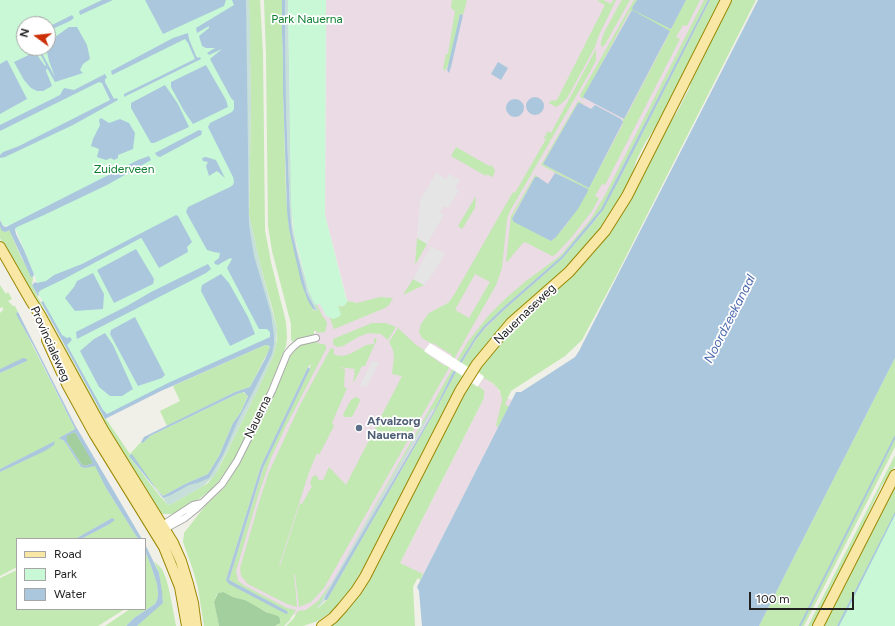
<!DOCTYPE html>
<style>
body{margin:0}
#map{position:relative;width:895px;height:626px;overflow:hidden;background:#f1f0e8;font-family:Figtree,sans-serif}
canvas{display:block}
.legend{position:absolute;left:16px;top:538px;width:130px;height:72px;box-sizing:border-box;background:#fff;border:1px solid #a6a6a6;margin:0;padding:5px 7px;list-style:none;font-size:12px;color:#212121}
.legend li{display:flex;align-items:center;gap:8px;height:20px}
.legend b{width:20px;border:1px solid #a6a6a6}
.north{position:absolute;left:16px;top:16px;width:40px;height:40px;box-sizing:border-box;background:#fff;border:1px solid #a6a6a6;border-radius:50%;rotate:285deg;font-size:11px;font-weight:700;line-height:16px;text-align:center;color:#212121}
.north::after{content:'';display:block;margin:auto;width:14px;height:18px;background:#cc3006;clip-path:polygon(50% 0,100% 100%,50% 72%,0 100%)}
.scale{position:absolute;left:749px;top:592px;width:105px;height:18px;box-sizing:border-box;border:2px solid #212121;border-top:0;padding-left:5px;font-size:12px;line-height:14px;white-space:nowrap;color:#212121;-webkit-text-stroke:3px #fff;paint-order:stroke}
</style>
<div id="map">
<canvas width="895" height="626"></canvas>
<ul class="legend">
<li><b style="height:5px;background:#f9e7a5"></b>Road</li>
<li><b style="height:11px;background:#c8f8d6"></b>Park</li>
<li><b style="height:11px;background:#abc7dd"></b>Water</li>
</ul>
<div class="north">N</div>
<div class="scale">100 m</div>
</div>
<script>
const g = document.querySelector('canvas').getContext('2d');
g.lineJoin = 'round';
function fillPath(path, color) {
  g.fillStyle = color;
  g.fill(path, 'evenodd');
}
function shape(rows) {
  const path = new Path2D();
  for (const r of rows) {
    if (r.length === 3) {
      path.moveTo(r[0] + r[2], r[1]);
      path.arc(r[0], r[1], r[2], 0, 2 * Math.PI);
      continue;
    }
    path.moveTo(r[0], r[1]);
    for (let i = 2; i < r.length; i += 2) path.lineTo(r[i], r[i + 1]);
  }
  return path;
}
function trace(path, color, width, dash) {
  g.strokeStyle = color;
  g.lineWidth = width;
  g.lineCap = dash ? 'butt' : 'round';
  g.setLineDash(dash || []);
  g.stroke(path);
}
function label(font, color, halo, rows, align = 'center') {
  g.font = font + ' Figtree,sans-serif';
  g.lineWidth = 3.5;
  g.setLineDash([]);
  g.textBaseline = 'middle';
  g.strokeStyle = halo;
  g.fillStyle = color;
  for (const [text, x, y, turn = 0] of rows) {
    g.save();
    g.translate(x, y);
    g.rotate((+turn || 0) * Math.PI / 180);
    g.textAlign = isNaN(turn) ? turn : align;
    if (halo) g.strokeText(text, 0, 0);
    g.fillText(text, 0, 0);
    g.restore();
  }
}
fillPath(shape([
 [326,0,710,0,603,210,456,372,434,413,327,600,299,616,288,613,226,580,263,460,311,364,316,349,315,305,320,303,326,316,347,300,325,215],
 [484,377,496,386,502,396,512,400,423,575,400,563,484,398,484,390,478,386]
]), '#eadbe4');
fillPath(shape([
 [249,0,260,0,263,53,265,230,271,262,286,322,287,337,286,346,271,384,234,460,226,473,211,490,196,501,173,514,163,514,157,511,69,366,0,238,0,227,3,231,6,232,9,230,20,255,33,278,32,285,44,309,103,416,105,419,106,419,130,454,141,442,143,443,150,436,237,394,242,392,248,395,241,412,233,423,219,456,208,474,185,484,163,496,129,456,159,495,167,504,170,505,208,483,218,470,260,385,274,354,277,339,277,329,273,311,260,264,249,214,251,106],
 [264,0,282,0,282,34,283,59,283,92,286,195,289,229,306,295,314,311,318,310,309,292,312,295,323,317,326,320,327,324,325,332,317,333,317,331,314,331,314,335,303,337,294,342,291,340,291,324,272,251,268,226,266,55],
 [452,0,467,0,463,15,460,14,449,63,445,71,443,69,446,54,448,54,455,11,451,8],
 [598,0,603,0,611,4,613,0,616,0,598,37,595,47,567,98,562,103,556,107,549,103,551,100,551,101,557,100,605,5,598,1],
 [623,0,630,0,604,46,601,47,601,42,604,33,621,1],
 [634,0,637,0,632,8,671,29,686,0,700,0,687,26,683,25,676,37,680,39,605,185,602,184,595,196,599,198,592,211,571,238,555,255,552,256,525,242,522,244,507,262,506,261,511,216,535,175,540,178,535,177,514,214,512,220,551,241,553,240,567,224,588,191,587,189,541,165,578,101,584,104,578,103,543,164,589,188,623,124,623,120,627,115,670,32,630,11,583,98,586,100,581,98,580,95],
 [704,0,708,0,601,209,561,257,505,306,479,332,452,374,435,409,431,410,345,558,467,343,488,316,505,299,526,281,560,256,590,220,605,195],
 [710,0,721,0,662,117,645,143,636,161,632,176,625,189,603,225,583,251,556,278,512,315,478,355,466,372,372,553,350,591,335,609,318,621,303,626,286,626,293,619,298,611,306,610,318,601,331,583,317,609,327,600,434,413,456,372,479,335,506,308,562,259,599,216,618,182],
 [731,0,756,0,616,276,582,340,565,356,511,391,505,404,509,407,498,427,496,426,502,400,500,391,494,384,484,378,478,386,484,390,484,398,400,563,423,574,420,581,419,578,417,579,413,587,415,626,329,626,336,620,470,382,477,387,484,376,477,371,509,332,571,276,677,112,689,89,693,75],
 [596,49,596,60,591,70,510,211,507,219,502,268,496,285,324,588,311,602,299,607,295,574,294,574,297,607,287,604,248,584,241,576,240,568,261,496,269,472,300,405,331,348,334,349,334,355,342,356,350,354,366,345,374,344,374,338,377,339,365,366,362,366,354,382,353,382,355,373,354,372,355,369,338,367,345,369,344,387,347,388,332,423,334,426,319,455,317,453,309,472,279,566,280,566,300,503,302,504,312,486,310,484,312,477,316,475,319,480,323,480,329,467,346,485,402,376,392,374,394,357,393,350,389,342,398,328,416,345,427,352,426,353,445,366,452,355,433,343,432,344,422,338,419,332,421,324,429,313,448,303,454,295,513,192,515,193,546,139,544,138,548,131,551,133],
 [475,274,490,282,469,318,455,310],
 [456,147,489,166,490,165,493,167,495,171,493,176,492,177,487,174,486,176,451,156],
 [476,196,475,208,462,229,458,226],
 [417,238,427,244,415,265],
 [413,279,424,285,403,295],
 [0,285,6,294,8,292,12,299,8,301,13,306,15,306,18,312,16,313,75,429,60,438,65,442,81,467,85,468,95,465,106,488,138,539,81,539,108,525,112,518,75,539,17,539,17,567,0,576,0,472,44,451,54,442,0,469,0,373,27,361,27,359,9,365,0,369,0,313,3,310,3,307,0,308],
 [380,297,393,298,389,305,385,308,334,329,330,318,334,319,338,306,342,307,348,301,357,303],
 [372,323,386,323,396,327,388,340,381,334,368,333,358,337,343,346,337,347,333,344,333,339],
 [314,342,326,345,326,349,286,426,271,458,259,493,236,571,238,581,245,586,287,608,296,610,289,621,284,626,275,626,279,624,276,616,254,606,245,600,233,597,221,592,217,594,214,602,219,626,204,626,198,588,193,570,183,542,184,533,205,506,224,488,232,476,276,389,291,355,299,346],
 [311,364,310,369,265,463,229,580,288,612,226,580,261,466,308,367],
 [265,345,268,345,270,348,250,387,235,392,167,426,160,411,180,401,173,386],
 [895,358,895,447,804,626,759,626],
 [356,397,359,398,360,401,352,417,345,417,343,415,349,403,352,399],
 [895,455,895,466,881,487,866,518,861,533,814,626,808,626],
 [895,483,895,626,823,626],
 [145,551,150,563,157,584,158,595,157,600,155,604,134,618,126,626,105,626,130,609,145,609],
 [154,561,162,569,166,578,170,594,176,626,137,626,163,602,159,573],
 [17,570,17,609,125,609,98,626,0,626,0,578]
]), '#c1e9b1');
fillPath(shape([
 [75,432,94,463,85,466,82,465,67,442,67,435],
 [223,592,233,597,245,600,266,612,278,616,280,619,280,623,275,626,219,626,214,602,218,593]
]), '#a3cf9f');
fillPath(shape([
 [245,0,249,0,250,21,251,106,249,214,260,264,277,329,276,344,274,354,260,385,215,475,203,486,170,505,167,504,163,498,211,473,240,417,272,350,252,253,249,230],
 [285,0,288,0,292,223,297,249,309,292,318,310,314,311,314,309,316,310,307,293,301,269,292,232,290,213,286,107],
 [434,408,350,555,325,597,325,600,316,610,431,410]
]), '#c6dfd8');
fillPath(shape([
 [0,0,245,0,247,209,252,253,270,316,274,335,107,414,104,412,38,293,37,283,34,274,14,225,3,226,0,219],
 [24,24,48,24,48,48,24,48],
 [288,0,326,0,325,215,346,298,348,301,344,306,338,306,341,314,340,316,334,319,326,316,320,304,315,305,309,292,294,233,291,204],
 [895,513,895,626,837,626]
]), '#c8f8d6');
fillPath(shape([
 [436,173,446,179,449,174,460,180,455,188,459,190,448,208,444,206,440,212,444,215,427,244,417,238,420,200],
 [431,246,445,254,433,274,424,285,413,279],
 [372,361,379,362,367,387,360,386]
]), '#e5e5e5');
fillPath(shape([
 [102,0,113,0,80,15,79,11],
 [145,0,226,0,224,6,163,34],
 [232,0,246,0,249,225,254,256,271,314,274,335,274,344,272,354,258,382,237,423,223,455,209,478,200,482,189,485,171,495,163,498,129,456,132,454,157,490,163,496,185,484,208,474,219,456,233,423,241,412,248,396,244,392,237,394,150,436,143,443,141,442,144,437,154,432,235,392,250,387,265,359,270,347,268,345,265,345,161,391,105,419,41,302,43,301,62,335,67,338,70,337,72,340,67,345,103,410,107,414,168,383,270,337,270,332,267,329,259,329,227,268,232,259,230,258,218,265,215,264,214,262,219,258,220,253,214,252,207,250,186,212,188,207,230,187,233,185,234,182,233,177,208,127,210,123,232,112,234,109,234,101,231,98,210,59,222,49,209,55,207,53,215,48,206,48,202,46,199,36,209,28,209,26,197,33,196,28,234,5],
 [282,0,285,0,286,107,290,213,292,232,301,269,307,293,316,310,313,309,308,301,301,282,289,229,287,211,283,92,283,59,282,34],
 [637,0,686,0,671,29,633,10,632,8],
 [708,0,710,0,618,182,603,210,592,224,562,259,506,308,486,327,476,339,456,372,434,413,327,600,325,600,325,597,435,409,452,374,476,336,483,327,505,306,561,257,601,209],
 [758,0,895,0,895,358,759,626,422,626,419,591,417,587,516,392,521,392,552,372,575,357,579,351],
 [632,10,670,31,624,119,586,99,583,97],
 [460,14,463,15,451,67,449,73,447,70],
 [72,15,74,18,70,21,48,31,48,27],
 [69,27,77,27,87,45,90,59,83,64,80,70,83,73,55,82,47,68,46,71,52,86,43,91,37,91,31,88,24,80,14,62,35,52,45,66,46,65,37,48,39,48,55,77,49,61,46,48,48,48,48,42],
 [188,33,189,39,196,56,198,58,200,57,201,59,124,97,124,94,195,59,188,43,185,39,112,75,111,71,173,38],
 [7,60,27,99,0,114,0,64],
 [498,62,508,68,501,80,491,74],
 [206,65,226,100,228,107,193,124,184,111,171,87,171,82],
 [105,74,107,78,105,79,105,82,114,99,117,98,118,100,73,125,5,157,0,158,0,155,3,152,19,146,110,100,102,83,99,82,0,131,0,125,60,95,64,88,74,90],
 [165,85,178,104,189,127,154,143,151,143,131,108,131,103],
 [535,106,9],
 [515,108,9],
 [578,103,580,103,591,109,595,105,621,119,623,122,589,188,543,164],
 [101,118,109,123,120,119,129,123,135,133,133,149,118,155,118,158,114,160,111,158,106,160,97,157,99,149,91,146,93,139,100,125,99,120],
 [199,130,202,131,201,135,160,157,157,156,155,153],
 [149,156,151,160,107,185,44,215,17,227,15,229,16,234,24,250,34,274,33,277,31,277,9,230,6,232,2,231,0,227,0,220,3,226,6,227,138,160],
 [206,157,216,160,225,178,217,171,209,176,206,166,208,162,203,161,202,158],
 [555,173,588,189,588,191,578,209,556,237,551,241,514,222,512,219,535,177,538,177,548,184],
 [176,215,178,216,192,242,187,247,188,252,159,268,142,239,141,238,64,279,41,290,38,293,39,295,38,296,32,285,35,282,37,283,46,281,54,275,82,264],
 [136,249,154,279,153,284,114,303,97,270],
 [208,264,211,269,206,273,77,339,76,332,127,306,151,292],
 [93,273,104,294,103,309,75,311,65,298,74,287,77,281],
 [221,274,229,283,248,317,255,334,230,346,201,291,202,285],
 [18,312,75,425,142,539,138,539,106,488,95,466,85,468,81,467,65,442,63,440,60,439,59,438,75,429,34,347,17,316,16,313],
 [75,432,93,463,85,466,82,465,67,442,67,436],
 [135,317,165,375,162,378,138,386,110,334,111,330],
 [105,333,113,345,133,389,122,396,110,396,99,387,80,351,94,339],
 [23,358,27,359,27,361,0,373,0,369],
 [308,367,310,369,263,468,229,580,287,611,288,613,286,614,229,584,226,580,261,466],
 [55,441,54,445,45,451,0,472,0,469],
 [895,512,895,515,847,611,839,626,837,626],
 [112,518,115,520,108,525,81,539,75,539],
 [145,544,159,573,162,591,163,603,137,626,126,626,134,618,155,604,157,600,158,595,157,584,150,563,145,551]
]), '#abc7dd');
fillPath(shape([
 [430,343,484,377,478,386,424,351]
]), '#fff');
trace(shape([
 [800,626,895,437]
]), '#abc7dd', 2);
const minor = shape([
 [161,526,193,505,202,503],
 [163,530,185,518,195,510,222,484,237,461,272,391,287,354,292,348,299,342,316,338]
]);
const primary = shape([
 [0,247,31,301,40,315,103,430,173,543,181,561,188,584,193,603,196,626],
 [47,340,67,384,95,435,164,547,180,587,187,626],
 [322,626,333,618,342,608,356,591,365,577,460,391,477,364,511,323,569,272,605,231,627,196,726,0],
 [818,626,895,475]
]);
trace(minor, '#a8a8a8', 8);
trace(primary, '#9a8805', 12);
trace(minor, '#fff', 6);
trace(primary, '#f9e7a5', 10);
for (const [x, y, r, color] of [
 [359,428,4,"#5c6f8a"]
]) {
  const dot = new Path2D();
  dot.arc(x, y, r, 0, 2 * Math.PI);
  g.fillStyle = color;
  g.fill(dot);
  trace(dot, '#fff', 1.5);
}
label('12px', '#0f7f30', '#fff', [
 ["Park Nauerna",307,19],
 ["Zuiderveen",124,169]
]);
label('12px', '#212121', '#fff', [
 ["Nauernaseweg",525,314,-44],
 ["Provincialeweg",50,344,66],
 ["Nauerna",258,417,-64]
]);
label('bold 12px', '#4e5e75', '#fff', [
 ["Afvalzorg",367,421],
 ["Nauerna",367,435]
], 'left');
label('italic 13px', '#4f6baf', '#fff', [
 ["Noordzeekanaal",730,319,-63]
]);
</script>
